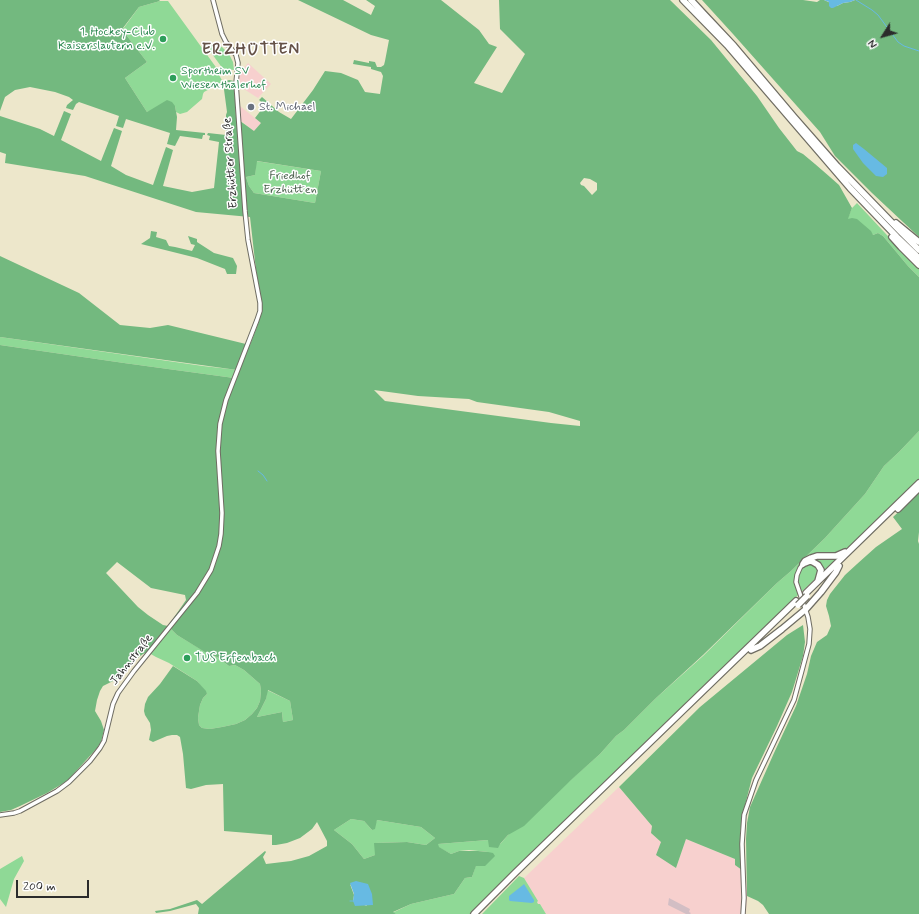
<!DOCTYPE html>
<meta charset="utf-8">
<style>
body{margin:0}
#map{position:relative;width:919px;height:914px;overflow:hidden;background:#ede7cb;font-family:Mynerve,sans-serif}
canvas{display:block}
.north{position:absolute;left:863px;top:16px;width:40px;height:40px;-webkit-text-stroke:3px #fff;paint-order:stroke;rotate:233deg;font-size:11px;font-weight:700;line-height:16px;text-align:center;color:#2b2b2b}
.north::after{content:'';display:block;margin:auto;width:14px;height:18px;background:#2b2b2b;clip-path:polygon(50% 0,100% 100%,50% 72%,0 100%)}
.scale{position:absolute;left:16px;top:880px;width:73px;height:18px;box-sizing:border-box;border:2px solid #2b2b2b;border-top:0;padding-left:5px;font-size:12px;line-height:14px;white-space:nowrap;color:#2b2b2b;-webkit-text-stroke:3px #fff;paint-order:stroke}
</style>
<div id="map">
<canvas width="919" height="914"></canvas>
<div class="north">N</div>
<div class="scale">200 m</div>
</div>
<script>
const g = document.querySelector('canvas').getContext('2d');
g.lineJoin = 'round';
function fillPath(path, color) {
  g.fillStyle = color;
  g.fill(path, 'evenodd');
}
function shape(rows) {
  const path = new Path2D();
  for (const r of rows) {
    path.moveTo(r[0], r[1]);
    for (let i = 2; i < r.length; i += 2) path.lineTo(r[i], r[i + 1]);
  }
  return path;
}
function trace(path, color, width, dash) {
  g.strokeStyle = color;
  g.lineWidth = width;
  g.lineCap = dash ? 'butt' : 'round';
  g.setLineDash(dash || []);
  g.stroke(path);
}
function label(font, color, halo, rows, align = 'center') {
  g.font = font + ' Mynerve,sans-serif';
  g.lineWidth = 3;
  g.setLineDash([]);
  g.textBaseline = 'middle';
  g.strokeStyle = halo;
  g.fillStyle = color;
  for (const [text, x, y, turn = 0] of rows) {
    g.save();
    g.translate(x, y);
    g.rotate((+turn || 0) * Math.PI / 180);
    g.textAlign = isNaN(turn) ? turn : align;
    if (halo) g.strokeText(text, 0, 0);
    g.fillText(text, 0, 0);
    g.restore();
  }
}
fillPath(shape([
 [248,63,271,84,258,98,239,86,238,79,239,74],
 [240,106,261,123,254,131,240,120],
 [619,787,652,826,651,833,661,842,670,864,676,868,686,839,735,859,742,870,746,870,747,896,746,914,546,914,540,904,538,904,537,902,538,901,524,878]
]), '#f7d0ce');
fillPath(shape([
 [669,898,690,909,689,912,691,913,690,914,686,914,668,905]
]), '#d2bec4');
fillPath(shape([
 [160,1,168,1,218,70,219,75,223,82,204,92,203,94,202,99,187,112,180,114,176,112,175,106,147,112,125,78,147,62,127,36,123,29,139,7],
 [212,44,215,44,222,47,229,54,233,62,234,70,223,69,207,47],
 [256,161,321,171,315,203,254,193,249,186,246,177,255,175],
 [857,203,900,249,919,268,919,277,908,266,883,236,878,233,873,235,847,220,852,208],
 [0,337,203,366,238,370,234,378,124,363,0,345],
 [919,431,919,480,795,598,686,705,682,707,664,724,662,729,471,914,396,914,392,913,411,904,454,894,465,878,472,877,476,865,488,852,469,850,459,851,451,854,438,847,438,844,488,840,500,844,502,842,508,835,600,754,616,736,624,730,655,699,703,656,777,583,791,571,825,538,865,494,884,466,899,452],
 [170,628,177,635,212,656,217,657,229,666,235,665,244,670,260,684,261,691,260,701,257,708,252,714,245,720,236,724,222,727,210,729,202,728,199,725,198,718,199,711,200,705,203,698,207,694,197,681,169,663,156,657,149,653],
 [267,690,290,701,293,720,283,722,282,712,257,717,266,699],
 [351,819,364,821,372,830,377,820,421,827,435,838,426,845,407,842,375,843,375,855,364,859,352,844,334,830],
 [22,856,24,861,14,879,6,907,0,899,0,869],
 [519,876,524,878,538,901,537,902,538,904,540,904,546,914,482,914]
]), '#8fd996');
fillPath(shape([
 [0,0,159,0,160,1,139,7,123,28,127,36,147,62,125,78,147,112,167,100,172,102,175,106,177,117,176,130,205,133,205,135,203,135,202,139,180,136,175,146,167,144,170,133,126,119,123,128,116,126,119,116,79,102,76,104,73,110,66,108,67,105,73,100,69,97,55,92,30,87,15,90,5,97,0,111],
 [298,0,343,0,371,15,375,6,366,0,441,0,479,30,489,44,497,47,474,83,502,93,525,54,500,29,499,0,670,0,711,40,757,96,779,128,797,151,803,154,815,164,830,177,839,185,852,208,848,219,852,218,857,219,871,231,873,235,878,233,883,236,908,266,919,277,919,431,899,452,884,466,865,494,825,538,791,571,777,583,703,655,655,699,624,730,616,736,600,754,571,780,524,826,508,835,500,844,498,848,489,847,488,840,438,844,439,847,451,854,459,851,478,851,488,852,493,853,495,856,485,866,476,866,472,877,465,878,454,894,411,904,393,912,396,914,198,914,199,908,196,904,170,911,156,913,155,911,170,909,197,900,202,904,265,851,266,852,263,857,266,864,291,861,309,856,327,846,327,841,317,822,312,829,300,838,287,843,276,845,272,845,272,835,224,831,223,784,206,785,191,789,186,788,183,754,180,737,177,735,172,735,167,736,153,742,149,740,151,730,150,723,145,715,144,711,145,704,148,697,160,684,173,666,197,681,206,691,207,694,203,698,200,705,199,711,198,718,199,725,202,728,210,729,222,727,236,724,245,720,252,714,257,708,260,701,261,691,260,684,244,670,235,665,229,666,217,657,208,654,177,635,170,628,148,652,143,654,135,660,120,677,115,680,103,686,100,691,97,700,95,711,101,721,104,730,101,742,97,748,88,758,68,780,62,784,47,793,20,806,11,810,0,812,0,345,124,363,234,378,237,370,0,337,0,256,79,293,120,325,150,328,168,325,250,345,258,324,261,312,262,305,256,270,250,217,196,212,85,176,5,163,6,154,0,152,0,116,40,129,54,136,64,111,71,114,61,140,101,161,114,128,122,131,111,166,126,175,153,185,166,147,173,150,163,186,192,192,214,188,219,142,209,140,210,136,207,135,208,133,226,135,226,115,227,112,223,82,229,80,234,81,236,118,254,131,261,123,255,118,265,105,259,100,262,97,279,112,291,119,313,90,325,71,341,73,358,80,365,92,380,94,383,76,381,72,371,69,371,67,353,64,354,60,369,63,369,61,375,62,377,67,381,67,384,65,385,61,389,40,371,35],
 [257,161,321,171,315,203,254,193,249,186,246,177,255,175],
 [584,178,590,179,597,183,597,190,592,195,584,186,581,185,580,183],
 [374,390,418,396,469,399,477,402,549,412,580,421,580,426,551,423,385,401],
 [117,562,151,588,185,595,186,600,168,626,163,625,148,615,138,607,106,573],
 [268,690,290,701,293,720,283,722,282,712,257,717,266,699],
 [351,819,364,821,372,830,375,829,377,820,421,827,435,838,426,845,407,842,374,843,375,855,364,859,352,844,334,830],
 [350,884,367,906,353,901,354,895],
 [702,0,803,0,817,2,820,0,824,0,837,6,843,3,850,2,855,0,919,0,919,237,872,193,835,156,820,132,733,34],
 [151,231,157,232,156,237,166,240,169,246,175,247,192,251,195,245,191,244,188,236,197,239,197,242,214,253,233,258,237,266,236,274,227,274,225,269,197,258,141,244,150,238],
 [919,493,919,532,918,541,919,544,919,914,769,914,763,905,758,901,747,896,746,839,747,823,750,807,774,753,796,706,807,674,811,656,817,642,827,635,831,626,829,616,826,606,827,600,830,594,845,575,857,564,876,547,902,529,893,517],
 [803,625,805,642,803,656,792,692,777,726,752,778,742,817,740,836,742,870,735,865,735,859,686,839,676,868,656,855,661,842,651,833,652,826,619,787,700,707,787,635]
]), '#73b97f');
fillPath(shape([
 [824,0,855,0,850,2,843,3,833,8,831,8,829,6,829,2],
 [856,143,864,149,887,168,887,174,883,177,876,176,863,163,853,149,853,145],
 [356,881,368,884,372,894,373,905,355,906,353,901,354,894,350,883],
 [524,884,534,900,534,902,532,903,510,901,509,900,509,896,523,885]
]), '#67bae3');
trace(shape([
 [856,0,872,10,878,15,898,42,904,46,919,51],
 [258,471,263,475,267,481],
 [350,901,353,901]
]), '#67bae3', 1);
const minor = shape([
 [0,815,14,813,20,811,57,791,69,782,90,761,100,748,104,741,113,704,118,693,134,671,197,593,211,570,219,546,221,534,222,513,218,451,220,424,226,400,257,320,260,311,260,303,248,240,245,211,236,83,238,63,236,55,226,42,222,34,213,0],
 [743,914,744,898,742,844,744,815,756,780,794,700,809,644,810,629,808,617,796,582,797,575,800,568,803,564]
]);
const highway = shape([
 [683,0,727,45,850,188,897,237,919,258],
 [691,0,704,14,734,46,794,117,837,166,900,231,919,250],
 [896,223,919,242],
 [892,237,901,247,919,265],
 [898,509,919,488],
 [805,563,810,561,813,562,818,565,821,570,818,581],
 [803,564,805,561,811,558,817,556,836,556,845,552],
 [806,593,919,483],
 [751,650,760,646,782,629,806,609,821,592,836,572,839,566],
 [474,914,516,872,796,601]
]);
trace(minor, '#6f6d63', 5.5);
trace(highway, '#6f6d63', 8);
trace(minor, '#fff', 3.5);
trace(highway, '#fff', 5.5);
const highwayBridge = shape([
 [798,605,807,596]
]);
trace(highwayBridge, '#6f6d63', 8, []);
trace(highwayBridge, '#fff', 5.5);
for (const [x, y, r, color] of [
 [163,39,4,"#2e9e5b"],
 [173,78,4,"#2e9e5b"],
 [251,107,4,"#6b7280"],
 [187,658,4,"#2e9e5b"]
]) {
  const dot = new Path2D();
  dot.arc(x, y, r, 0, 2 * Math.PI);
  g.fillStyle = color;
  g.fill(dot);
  trace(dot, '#fff', 1.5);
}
label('12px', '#27864d', '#fff', [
 ["1. Hockey-Club",155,32,"right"],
 ["Kaiserslautern e.V.",155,46,"right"],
 ["Sportheim SV",181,71],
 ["Wiesenthalerhof",181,85],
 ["TUS Erfenbach",195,658]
], 'left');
label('12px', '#5b616d', '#fff', [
 ["St. Michael",259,107]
], 'left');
label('12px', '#2b2b2b', '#fff', [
 ["Erzhütter Straße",231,163,-94],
 ["Jahnstraße",132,660,-52]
]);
label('12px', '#495f4b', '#fff', [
 ["Friedhof",290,176],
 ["Erzhütten",290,190]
]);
g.letterSpacing = '1px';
label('bold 16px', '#645147', '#fff', [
 ["ERZHÜTTEN",251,51]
]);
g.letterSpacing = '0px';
</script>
